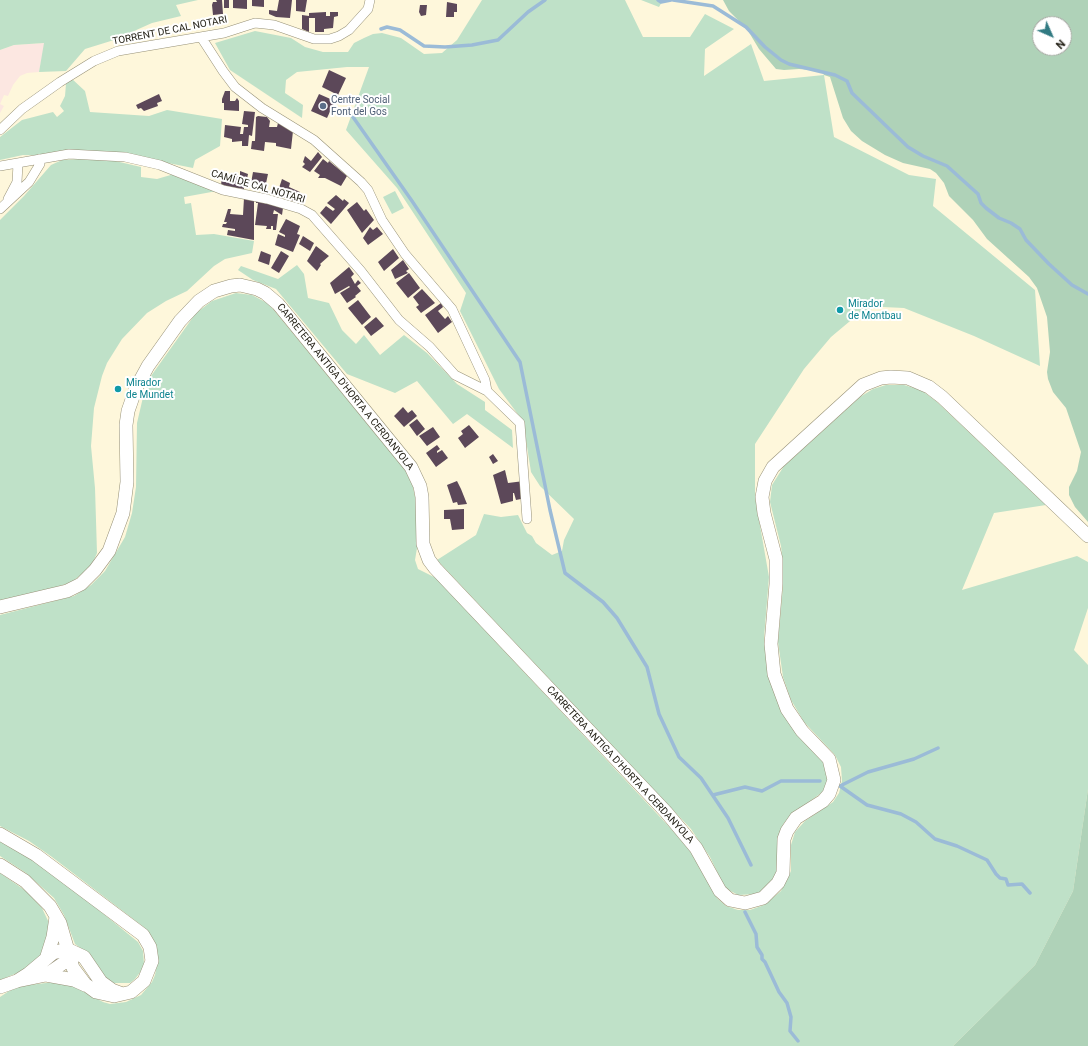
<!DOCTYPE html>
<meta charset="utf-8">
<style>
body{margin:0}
#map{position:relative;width:1088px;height:1046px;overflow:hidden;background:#fef7db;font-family:Roboto,sans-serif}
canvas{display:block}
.north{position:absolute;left:1032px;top:16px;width:40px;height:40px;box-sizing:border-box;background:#fff;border:1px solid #a7a6a2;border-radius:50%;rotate:135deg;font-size:11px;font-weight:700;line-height:16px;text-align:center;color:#232016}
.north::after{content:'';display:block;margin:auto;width:14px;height:18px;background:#317a82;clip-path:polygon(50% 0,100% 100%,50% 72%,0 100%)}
</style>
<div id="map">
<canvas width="1088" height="1046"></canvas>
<div class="north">N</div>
</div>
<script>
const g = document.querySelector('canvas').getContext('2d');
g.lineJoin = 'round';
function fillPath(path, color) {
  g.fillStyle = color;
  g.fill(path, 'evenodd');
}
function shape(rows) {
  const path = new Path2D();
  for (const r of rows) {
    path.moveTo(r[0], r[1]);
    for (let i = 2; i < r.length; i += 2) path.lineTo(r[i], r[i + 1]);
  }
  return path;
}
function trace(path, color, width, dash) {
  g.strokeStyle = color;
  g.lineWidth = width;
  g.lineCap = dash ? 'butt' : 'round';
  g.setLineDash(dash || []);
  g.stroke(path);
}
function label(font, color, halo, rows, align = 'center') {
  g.font = font + ' Roboto,sans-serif';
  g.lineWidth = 4;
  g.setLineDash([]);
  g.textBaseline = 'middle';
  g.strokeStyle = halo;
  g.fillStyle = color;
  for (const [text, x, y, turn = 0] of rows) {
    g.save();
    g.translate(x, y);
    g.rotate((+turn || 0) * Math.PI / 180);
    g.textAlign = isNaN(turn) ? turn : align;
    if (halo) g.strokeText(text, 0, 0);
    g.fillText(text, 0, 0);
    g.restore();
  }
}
fillPath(shape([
 [45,43,39,72,27,73,20,76,13,85,8,96,4,95,0,104,4,106,0,113,0,50,14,45]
]), '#fce7e1');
fillPath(shape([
 [0,0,198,0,176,5,181,16,152,23,114,40,85,49,66,71,39,72,44,43,14,45,0,50],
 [482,0,625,0,643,37,690,37,705,14,734,29,705,49,704,76,751,44,764,81,824,75,834,137,909,175,936,179,933,206,1035,290,1040,366,974,336,904,308,883,307,862,311,831,337,804,369,755,444,755,497,769,577,764,638,769,679,779,705,825,764,828,781,824,791,791,815,784,823,782,828,777,871,772,883,757,894,738,895,727,889,723,884,710,857,691,829,437,560,476,535,484,514,501,517,518,515,527,533,532,536,536,543,552,555,562,551,564,540,574,519,540,486,531,472,523,421,499,389,460,311,466,293,397,188,346,130,369,67,347,67,297,72,286,80,285,93,303,105,302,118,230,70,215,43,255,31,291,38,305,47,323,52,348,52,354,43,364,38,373,34,382,33,401,38,424,54,442,53,457,40],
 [641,0,663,0,659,7],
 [71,78,85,91,90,112,149,116,167,110,222,119,220,146,195,160,193,168,148,159,23,155,0,160,0,137,22,120,53,112,57,117,64,111,60,106,65,96,66,84],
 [80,159,111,160,141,167,141,177,157,179,174,174,217,191,184,197,185,204,191,203,196,235,214,234,254,241,252,253,225,259,214,266,187,291,166,301,147,313,122,339,107,363,102,376,94,408,91,446,95,488,97,553,94,560,90,567,72,582,51,589,0,601,0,220,24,196,51,165,62,160],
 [395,191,404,208,392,214,383,197],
 [297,265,304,274,308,298,329,303,342,330,356,344,364,335,380,355,404,335,427,353,457,384,485,402,485,410,512,430,513,448,467,414,453,424,417,381,395,393,347,374,276,289,253,280,238,270,241,266,278,279],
 [236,293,252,295,267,303,273,309,406,471,413,487,416,502,417,548,415,560,418,569,436,578,674,832,690,851,717,898,726,906,738,910,750,910,764,905,781,891,791,871,791,845,795,832,805,821,833,802,839,793,842,781,841,767,835,755,804,722,791,700,783,677,778,642,783,586,783,565,781,546,770,502,772,485,784,466,860,397,873,389,886,385,904,385,921,390,936,401,1046,505,994,513,962,590,1077,556,1088,562,1088,608,1074,650,1088,665,1088,789,1073,891,1035,965,953,1046,0,1046,0,997,9,991,21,986,54,982,73,986,103,1002,110,1004,126,1002,141,995,152,982,155,975,158,958,154,942,145,928,52,857,29,841,0,826,0,615,74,596,91,585,105,571,125,537,132,513,136,487,137,423,144,393,151,376,196,313,212,301],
 [0,840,23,853,67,884,138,942,143,951,144,964,142,970,135,979,130,983,114,983,103,976,91,956,75,944,64,915,54,898,26,873,0,856],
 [0,873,26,891,42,908,49,923,45,951,27,969,0,980]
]), '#bfe1c8');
fillPath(shape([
 [723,0,1088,0,1088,522,1075,507,1069,495,1069,487,1077,471,1081,452,1066,408,1053,392,1048,379,1047,372,1050,352,1047,317,1037,288,1029,277,987,239,973,220,949,196,944,183,936,173,930,169,903,163,885,155,862,141,851,131,843,118,830,77,824,75,822,71,799,69,784,70,776,69,759,49,747,29,729,11],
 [1040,24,1064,24,1064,48,1040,48],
 [1088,789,1088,1046,953,1046,1035,965,1073,891]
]), '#afd2b8');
trace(shape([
 [658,0,661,2,671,0],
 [673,0,713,6,746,27,765,47,781,60,789,64,835,75,847,81,852,93,908,147,923,156,947,166,978,194,981,203,986,208,999,218,1011,223,1020,229,1026,240,1049,264,1072,285,1088,294],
 [381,29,387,27,400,30,424,46,445,47,472,45,498,40,528,12,545,0],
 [353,117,412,201,520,362,550,510,565,573,603,602,617,618,647,667,659,714,679,757,701,778,728,818,751,865],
 [840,786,867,805,901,814,916,822,935,839,957,846,987,860,996,874,1000,878,1006,879,1008,885,1022,884,1030,893],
 [840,786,868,772,914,759,938,748],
 [713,795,745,787,762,791,781,781,820,781],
 [745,912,756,934,757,947,762,955,762,959,765,962,779,992,787,1003,791,1017,790,1031,798,1041]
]), '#9bbbd7', 3.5);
fillPath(shape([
 [216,0,222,0,223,14,213,15,212,5,213,2,217,2],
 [224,0,229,0,229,8,224,8],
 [233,0,247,0,247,9,233,8],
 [252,0,264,0,264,7,252,6],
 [279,0,292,0,290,18,276,17,269,14,269,10,277,11],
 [296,0,307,0,305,12,296,11],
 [447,2,457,4,457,12,454,12,454,17,446,17],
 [420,5,427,5,426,15,421,16,419,12],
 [326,12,326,16,330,16,330,12,338,12,338,16,334,17,333,28,324,29,324,32,315,32,315,18,309,18,309,32,302,29,302,15,309,16,309,13],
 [329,70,346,78,338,95,322,87],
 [225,91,230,91,230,101,235,101,237,98,239,101,239,111,224,110,224,103,222,103,222,99],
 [159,94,162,101,157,103,158,106,144,111,141,108,138,109,136,105],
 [319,94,335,101,327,118,311,111],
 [244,111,255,112,252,136,249,135,248,146,242,146,242,141,232,142,232,139,224,137,225,125,241,127,240,134,243,134,244,127,248,127,248,125,242,124],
 [258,116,267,117,270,121,269,127,277,127,278,123,293,131,291,149,276,146,276,143,265,142,264,151,251,149,252,141,255,141,256,117],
 [318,152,322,157,310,172,302,167,305,164,303,162,305,156,311,161],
 [323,159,328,163,329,161,347,176,341,186,325,178,318,178,320,175,314,171],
 [240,171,248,174,246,184,244,184,244,189,221,186,222,174,240,176],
 [253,172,268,174,265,188,254,187,254,183,251,183],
 [282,179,290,183,289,187,300,192,296,202,280,196,283,190,279,188],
 [336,195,343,201,344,199,349,203,331,224,320,213,326,206,333,211,335,209,327,203],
 [244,198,254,199,254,240,227,235,228,230,235,231,235,229,222,227,223,224,226,224,227,222,224,222,228,209,231,209,230,214,243,215],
 [256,200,283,208,282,215,274,210,273,214,278,214,276,230,273,230,273,226,271,226,271,229,266,229,267,226,255,225,258,203,256,203],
 [357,202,364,211,366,209,374,220,362,233,347,210],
 [286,219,300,226,297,234,300,235,293,252,275,245,278,234,285,237,285,235,279,232],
 [370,227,373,230,377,227,383,234,368,245,363,238],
 [303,236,314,243,310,251,299,244],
 [316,246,329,256,320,264,321,265,317,271,307,261],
 [393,249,399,258,384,271,378,262],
 [261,251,271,255,269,265,258,261],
 [281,251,289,256,279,273,271,268],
 [403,260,409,269,406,271,408,273,395,279,391,270],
 [349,267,354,274,351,277,355,284,358,280,361,283,357,286,361,291,355,296,356,297,347,303,340,293,350,287,349,286,335,294,330,283],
 [409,273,420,288,408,298,396,283],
 [422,289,435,303,421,313,416,307,419,305,413,297],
 [358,300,371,317,362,325,348,308],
 [441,303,443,307,438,311,445,319,448,316,452,322,438,333,425,315],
 [376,317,384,326,371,336,364,327],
 [403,407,408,413,412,410,417,416,404,427,394,416],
 [417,419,425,429,417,436,409,425],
 [469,425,479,437,465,448,458,438,463,434,461,431],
 [433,427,440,437,427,446,419,436],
 [437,445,440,449,437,451,437,453,442,450,448,458,436,467,426,453],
 [493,454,498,461,493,464,489,457],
 [505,470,508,483,524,481,521,499,516,500,514,493,513,493,513,501,501,504,493,475],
 [457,481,461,489,467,504,458,505,457,502,453,503,447,485],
 [464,509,464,529,452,530,450,519,444,519,444,510]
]), '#5c4859');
const street = shape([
 [201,37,223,71,235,87,262,108,314,140,361,182,368,190,382,220,405,254,452,309,485,380,487,391,520,423,527,519],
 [0,130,22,109,60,82,94,61,118,51,224,33,255,23,274,25,314,39,330,39,339,36,349,30,368,9,370,0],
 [0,166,69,154,125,157,160,165,223,190,267,199,301,209,312,215,361,271,399,320,430,347,455,375,487,391],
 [8,199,17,182,18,164],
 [0,209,29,182,40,164,39,159]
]);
const secondary = shape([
 [0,607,67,591,81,584,95,570,109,551,123,513,127,482,126,425,128,411,136,388,148,366,180,321,199,301,214,291,231,286,240,285,257,289,265,293,278,304,411,467,420,486,422,497,423,544,429,560,435,568,666,812,696,848,720,891,730,900,745,903,763,898,778,883,783,873,784,839,787,831,796,818,823,801,829,794,834,780,829,759,802,731,787,709,774,674,771,644,776,584,776,559,764,513,762,497,765,481,773,467,863,385,881,378,891,377,908,378,929,387,942,397,1088,536],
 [0,834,36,855,143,935,150,947,152,961,144,981,131,992,114,996,96,992,85,984,73,968,60,923,50,906,25,881,0,865],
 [47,956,53,937,56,917],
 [46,975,74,980,85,985],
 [17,981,28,974,53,953,67,949,84,957,101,982,112,990,120,993],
 [0,987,17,981,46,975,65,962,69,955]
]);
trace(street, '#979177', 10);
trace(secondary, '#979177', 14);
trace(street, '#fff', 9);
trace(secondary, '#fff', 13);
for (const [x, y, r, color] of [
 [323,106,4,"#5c6f8a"],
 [840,310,4,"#0f9aa8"],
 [118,389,4,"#0f9aa8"]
]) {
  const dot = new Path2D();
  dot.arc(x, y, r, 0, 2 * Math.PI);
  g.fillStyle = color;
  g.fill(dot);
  trace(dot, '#fff', 1.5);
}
label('10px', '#232016', '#fff', [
 ["TORRENT DE CAL NOTARI",170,31,-11],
 ["CAMÍ DE CAL NOTARI",258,187,16],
 ["CARRETERA ANTIGA D'HORTA A CERDANYOLA",345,387,51],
 ["CARRETERA ANTIGA D'HORTA A CERDANYOLA",620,765,47]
]);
label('10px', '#4e5e75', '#fff', [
 ["Centre Social",331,100],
 ["Font del Gos",331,112]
], 'left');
label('10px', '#0d838f', '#fff', [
 ["Mirador",848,304],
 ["de Montbau",848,316],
 ["Mirador",126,383],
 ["de Mundet",126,395]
], 'left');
</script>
